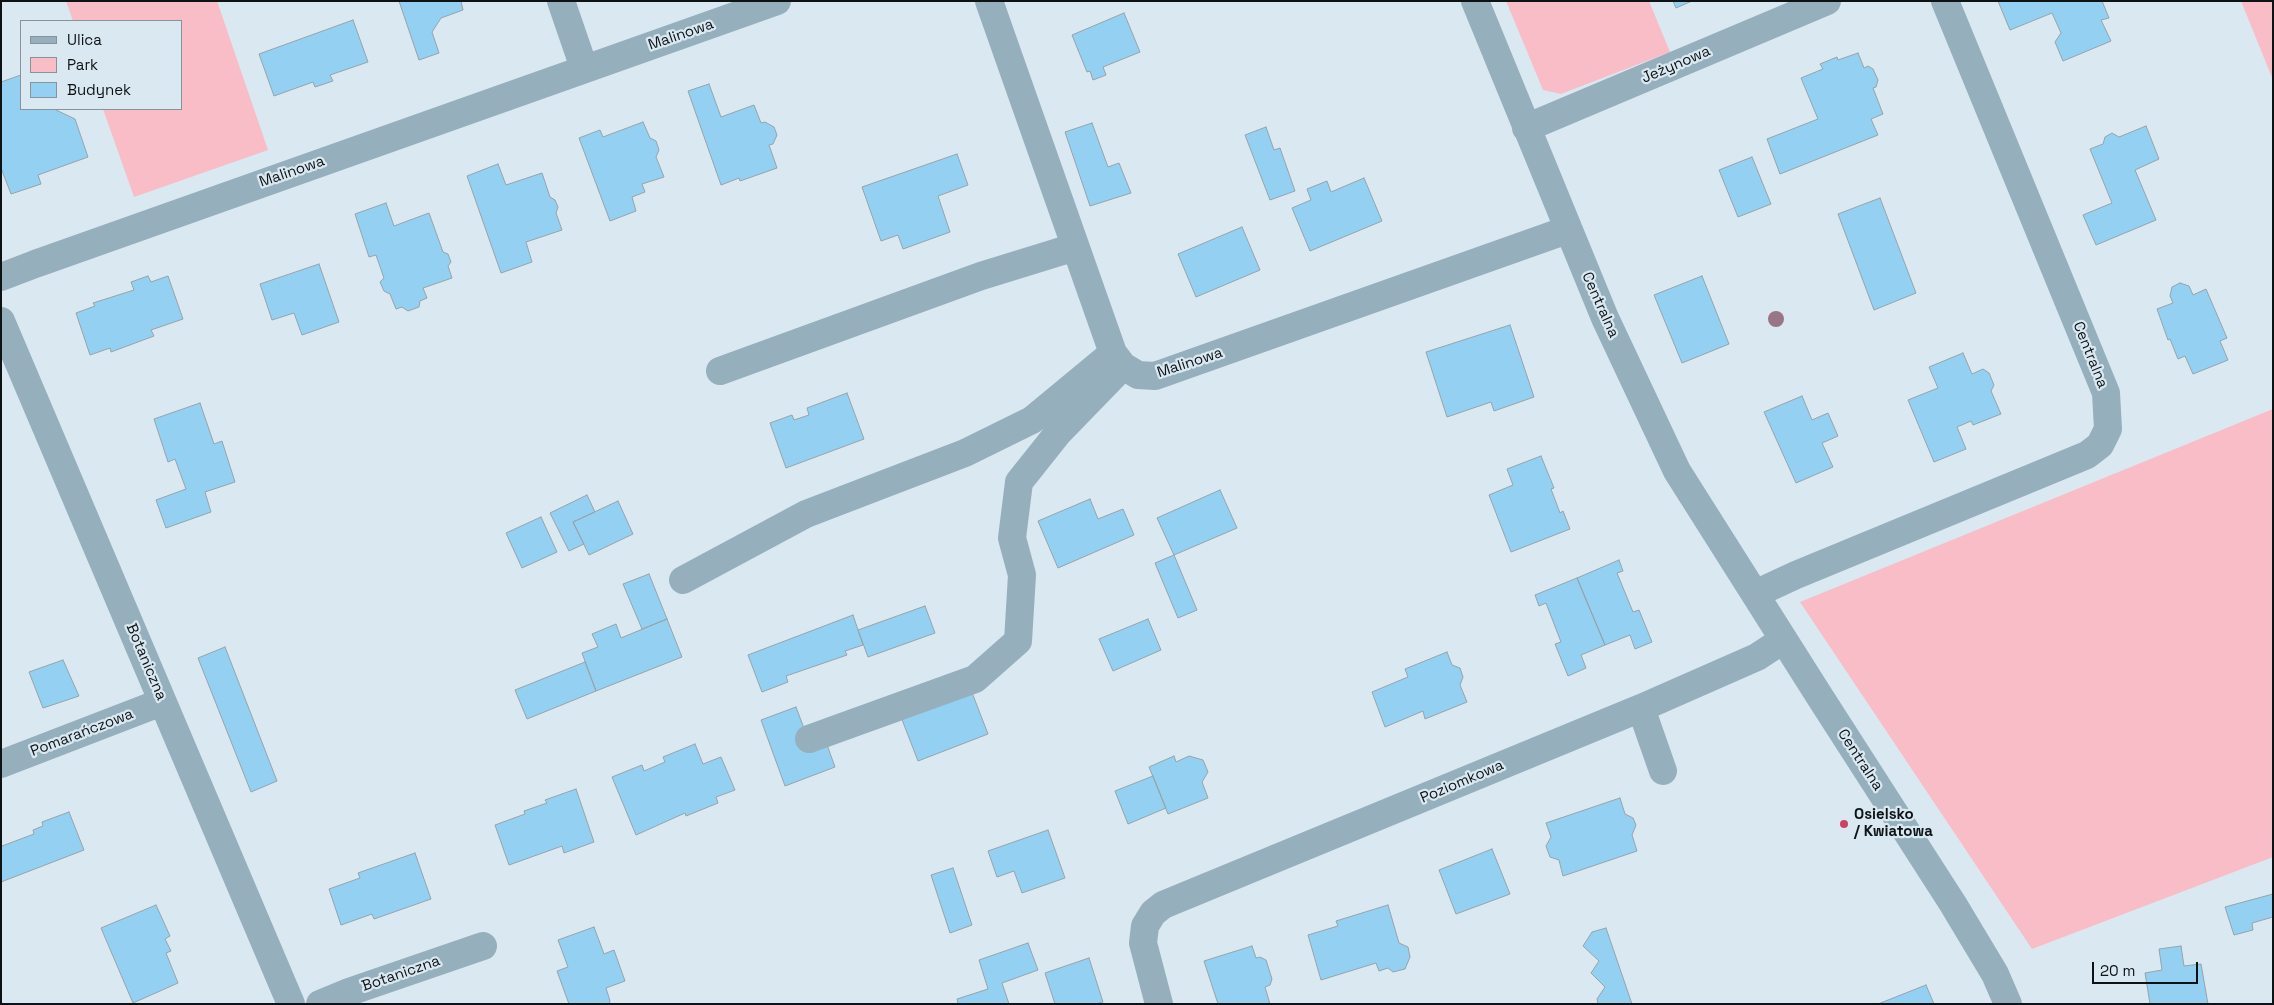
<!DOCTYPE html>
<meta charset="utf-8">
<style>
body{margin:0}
#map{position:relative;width:2274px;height:1005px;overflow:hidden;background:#d9e8f1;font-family:"Space Grotesk",sans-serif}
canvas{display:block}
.frame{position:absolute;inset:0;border:2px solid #0d1215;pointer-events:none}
.legend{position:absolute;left:20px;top:20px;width:162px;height:90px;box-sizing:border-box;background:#d9e8f1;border:1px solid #879299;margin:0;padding:6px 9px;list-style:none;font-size:15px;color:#0d1215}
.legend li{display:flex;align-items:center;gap:10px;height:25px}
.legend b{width:25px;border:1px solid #879299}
.scale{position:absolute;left:2092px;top:962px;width:106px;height:22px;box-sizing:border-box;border:2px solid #0d1215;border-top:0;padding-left:6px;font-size:15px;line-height:18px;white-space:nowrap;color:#0d1215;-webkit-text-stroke:4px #d9e8f1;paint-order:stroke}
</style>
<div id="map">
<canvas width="2274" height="1005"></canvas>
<div class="frame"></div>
<ul class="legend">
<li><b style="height:6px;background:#96afbd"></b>Ulica</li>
<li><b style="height:14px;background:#f8bdc6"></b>Park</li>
<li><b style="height:14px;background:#94d0f1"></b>Budynek</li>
</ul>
<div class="scale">20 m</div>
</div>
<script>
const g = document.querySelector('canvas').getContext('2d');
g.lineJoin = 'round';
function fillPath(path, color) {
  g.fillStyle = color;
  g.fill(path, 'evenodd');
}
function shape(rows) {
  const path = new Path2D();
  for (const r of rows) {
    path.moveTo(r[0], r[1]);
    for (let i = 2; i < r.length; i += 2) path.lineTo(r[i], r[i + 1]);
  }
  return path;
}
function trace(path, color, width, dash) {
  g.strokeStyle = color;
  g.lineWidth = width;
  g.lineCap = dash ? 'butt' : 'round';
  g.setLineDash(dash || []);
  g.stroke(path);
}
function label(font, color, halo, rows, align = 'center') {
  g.font = font + ' "Space Grotesk",sans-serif';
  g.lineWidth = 4.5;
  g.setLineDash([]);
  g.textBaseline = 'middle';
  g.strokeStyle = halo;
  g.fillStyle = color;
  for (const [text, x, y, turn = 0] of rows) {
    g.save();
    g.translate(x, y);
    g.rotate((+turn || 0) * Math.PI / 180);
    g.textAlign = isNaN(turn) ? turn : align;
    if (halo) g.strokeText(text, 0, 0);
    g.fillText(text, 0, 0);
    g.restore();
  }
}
fillPath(shape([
 [66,1,217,1,268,150,134,197,103,109,181,109,181,21,73,21],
 [1506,1,1649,1,1670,52,1561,94,1543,90],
 [2241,1,2273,1,2273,80],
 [2273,409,2273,857,2032,949,1800,602]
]), '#f8bdc6');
const building = shape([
 [399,1,461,1,463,10,441,18,432,32,439,53,419,60,399,1],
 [1673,1,1692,1,1676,8,1673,1],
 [1998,1,2102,1,2109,18,2101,20,2111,41,2063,61,2055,42,2061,33,2052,13,2010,30,1998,1],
 [1124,13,1140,52,1103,67,1106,75,1093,80,1090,71,1087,72,1072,35,1124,13],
 [353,20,368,62,330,75,333,81,315,87,313,82,274,96,259,54,353,20],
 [1858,53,1864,68,1868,66,1873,69,1878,80,1876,87,1873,88,1883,114,1871,119,1878,135,1780,174,1767,139,1818,119,1801,78,1823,69,1820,64,1837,57,1838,60,1858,53],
 [21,75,21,109,54,109,75,119,88,157,38,175,41,184,11,194,1,168,1,82,21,75],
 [709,84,721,117,754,105,761,123,765,122,774,127,777,135,773,144,769,145,777,168,740,181,739,178,721,185,688,91,709,84],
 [643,122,650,138,656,141,659,150,656,157,664,177,642,184,645,192,632,197,636,211,610,221,579,138,600,130,603,137,643,122],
 [1092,123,1108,167,1119,163,1131,193,1090,206,1065,132,1092,123],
 [2146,126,2159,159,2135,170,2156,220,2096,245,2083,215,2112,203,2090,149,2103,144,2105,137,2112,133,2119,137,2146,126],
 [1266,127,1274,150,1280,148,1295,191,1270,200,1245,135,1266,127],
 [957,154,968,185,938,196,950,232,903,249,898,235,881,241,862,187,957,154],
 [1752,157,1771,204,1738,217,1719,170,1752,157],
 [498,164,506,185,542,173,550,197,555,200,558,207,556,213,562,230,526,242,532,262,501,273,467,176,498,164],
 [1364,178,1382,221,1310,251,1292,208,1311,200,1307,189,1327,181,1331,192,1364,178],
 [1880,198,1916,293,1874,310,1838,214,1880,198],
 [386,203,394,226,429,213,443,252,448,254,451,262,448,266,452,278,423,288,427,298,420,301,419,307,408,311,402,307,396,309,390,294,384,291,380,282,384,278,376,255,369,257,355,214,386,203],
 [1242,227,1260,270,1196,297,1178,254,1242,227],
 [319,264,339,322,302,335,294,313,272,320,260,284,319,264],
 [148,276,151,282,168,276,183,319,151,330,154,336,111,352,110,348,90,355,76,313,95,306,93,303,134,290,131,282,148,276],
 [1702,276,1729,344,1682,363,1654,295,1702,276],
 [2180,283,2189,286,2193,295,2206,289,2227,338,2220,341,2228,360,2193,374,2185,356,2178,359,2170,339,2168,340,2157,309,2173,303,2170,296,2172,287,2180,283],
 [1510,325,1534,397,1494,411,1491,402,1447,417,1426,352,1510,325],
 [1963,353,1972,374,1983,369,1989,373,1994,385,1991,391,2001,414,1973,425,1971,421,1957,427,1966,449,1934,462,1908,400,1938,388,1929,367,1963,353],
 [847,393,864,439,786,468,770,423,792,415,794,420,809,415,807,408,847,393],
 [1802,396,1812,420,1828,413,1838,436,1822,443,1833,467,1796,483,1764,412,1802,396],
 [200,403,214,444,222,441,235,482,205,492,211,512,166,528,156,500,186,489,175,459,168,462,154,419,200,403],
 [1541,456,1554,488,1551,489,1560,513,1563,511,1570,529,1511,552,1489,495,1513,485,1507,469,1541,456],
 [1220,490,1237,528,1174,555,1157,518,1220,490],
 [587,495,595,512,573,522,584,544,569,551,550,513,587,495],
 [1090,499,1098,519,1123,509,1134,535,1058,568,1038,521,1090,499],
 [618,501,633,534,589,555,573,522,618,501],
 [541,517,557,552,522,568,506,533,541,517],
 [1174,555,1197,610,1178,618,1155,563,1174,555],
 [1619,560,1623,571,1617,573,1633,612,1639,610,1652,642,1635,649,1630,635,1605,645,1577,578,1619,560],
 [649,574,667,619,642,629,623,584,649,574],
 [1577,578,1605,645,1581,655,1586,668,1568,676,1555,644,1561,642,1546,603,1539,606,1535,595,1577,578],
 [925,606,935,633,868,657,858,630,925,606],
 [853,615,863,645,845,651,847,655,786,676,788,682,762,692,748,655,853,615],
 [667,619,682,657,596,691,582,653,598,647,592,634,616,624,621,638,667,619],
 [1148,619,1161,650,1113,671,1099,639,1148,619],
 [225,647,277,781,251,792,198,658,225,647],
 [1447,652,1452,665,1460,668,1463,677,1460,685,1467,702,1425,719,1423,711,1385,727,1372,692,1408,677,1405,669,1447,652],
 [63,660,79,696,43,708,29,672,63,660],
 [585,662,596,691,527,719,515,690,585,662],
 [971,690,988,734,918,761,901,717,971,690],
 [796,707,811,747,826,742,835,767,785,786,761,720,796,707],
 [695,744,703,764,721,757,735,790,716,797,718,803,686,816,685,813,636,835,612,777,642,765,644,771,665,762,663,757,695,744],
 [1174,756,1176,762,1189,756,1203,760,1208,772,1202,782,1208,798,1168,814,1149,767,1174,756],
 [1153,776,1166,808,1128,824,1115,791,1153,776],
 [576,789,594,842,564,853,562,846,509,865,495,825,525,814,524,811,547,803,545,800,576,789],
 [1620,798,1625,814,1633,818,1636,825,1632,835,1637,851,1563,876,1559,860,1550,857,1546,846,1551,837,1546,823,1620,798],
 [69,812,84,850,1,882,1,844,2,846,34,834,33,830,43,826,42,822,69,812],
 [1048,830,1065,878,1022,893,1014,871,997,877,988,851,1048,830],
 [1492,849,1510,894,1456,914,1439,870,1492,849],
 [415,853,431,899,374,919,372,914,341,925,329,889,360,878,358,873,415,853],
 [953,868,972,925,950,933,931,875,953,868],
 [2273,894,2273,917,2252,923,2253,930,2234,935,2225,907,2273,894],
 [156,905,170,936,165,939,171,951,166,953,178,983,133,1003,101,928,156,905],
 [1388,905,1399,943,1408,947,1410,957,1405,969,1393,972,1388,968,1379,971,1376,963,1321,980,1308,935,1338,926,1336,921,1388,905],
 [594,927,604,954,614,950,625,981,606,988,610,1001,609,1004,569,1004,557,971,568,967,558,940,594,927],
 [1606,928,1632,1004,1598,1004,1597,999,1605,987,1591,973,1599,961,1583,946,1592,932,1606,928],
 [1028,943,1038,970,1002,983,1009,1004,958,1004,957,999,988,989,979,960,1028,943],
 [1252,946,1256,958,1260,957,1266,960,1272,979,1270,985,1265,987,1270,1004,1218,1004,1204,961,1252,946],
 [2181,946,2184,966,2201,964,2208,1004,2150,1004,2145,973,2162,970,2159,949,2181,946],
 [1089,958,1103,1002,1096,1004,1055,1004,1045,973,1089,958],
 [1926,985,1934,1004,1878,1004,1926,985]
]);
fillPath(building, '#94d0f1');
trace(building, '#95a3ab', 1);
trace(shape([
 [561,1,584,68],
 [989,1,1113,353,1123,366,1138,375,1155,376,1567,230],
 [1475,1,1605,318,1677,471,1820,697,1953,904,1995,974,2008,1004],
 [1526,128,1827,1],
 [1,277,35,264,777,1],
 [1,321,291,1004],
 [720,371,981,276,1075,247],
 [683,580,806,514,965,453,1032,420,1113,353],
 [1755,594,1796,575,2087,455,2100,445,2108,429,2106,393,1945,1],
 [1641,708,1663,771],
 [809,739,975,679,1018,641,1022,575,1012,538,1019,482,1058,433,1123,366],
 [1,764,162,702],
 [320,1004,349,992,483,946],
 [1159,1004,1143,943,1145,926,1153,913,1163,905,1641,708,1757,657,1783,640]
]), '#96afbd', 28);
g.fillStyle = '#987685';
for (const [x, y] of [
 [1776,319]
]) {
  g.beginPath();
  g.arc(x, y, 8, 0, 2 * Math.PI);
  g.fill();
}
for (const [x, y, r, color] of [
 [1844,824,5,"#ce3f64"]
]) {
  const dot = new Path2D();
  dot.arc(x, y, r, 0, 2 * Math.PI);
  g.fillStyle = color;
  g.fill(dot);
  trace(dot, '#d9e8f1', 2);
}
label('15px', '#0d1215', '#d9e8f1', [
 ["Malinowa",681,35,-19],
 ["Jeżynowa",1676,65,-23],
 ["Malinowa",292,172,-19],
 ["Centralna",1600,305,66],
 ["Centralna",2090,355,68],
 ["Malinowa",1190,363,-18],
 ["Botaniczna",146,662,67],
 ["Pomarańczowa",82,733,-21],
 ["Centralna",1860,760,57],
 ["Poziomkowa",1462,782,-23],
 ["Botaniczna",401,974,-19]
]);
label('bold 15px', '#0d1215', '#d9e8f1', [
 ["Osielsko",1854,815],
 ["/ Kwiatowa",1854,832]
], 'left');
</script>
